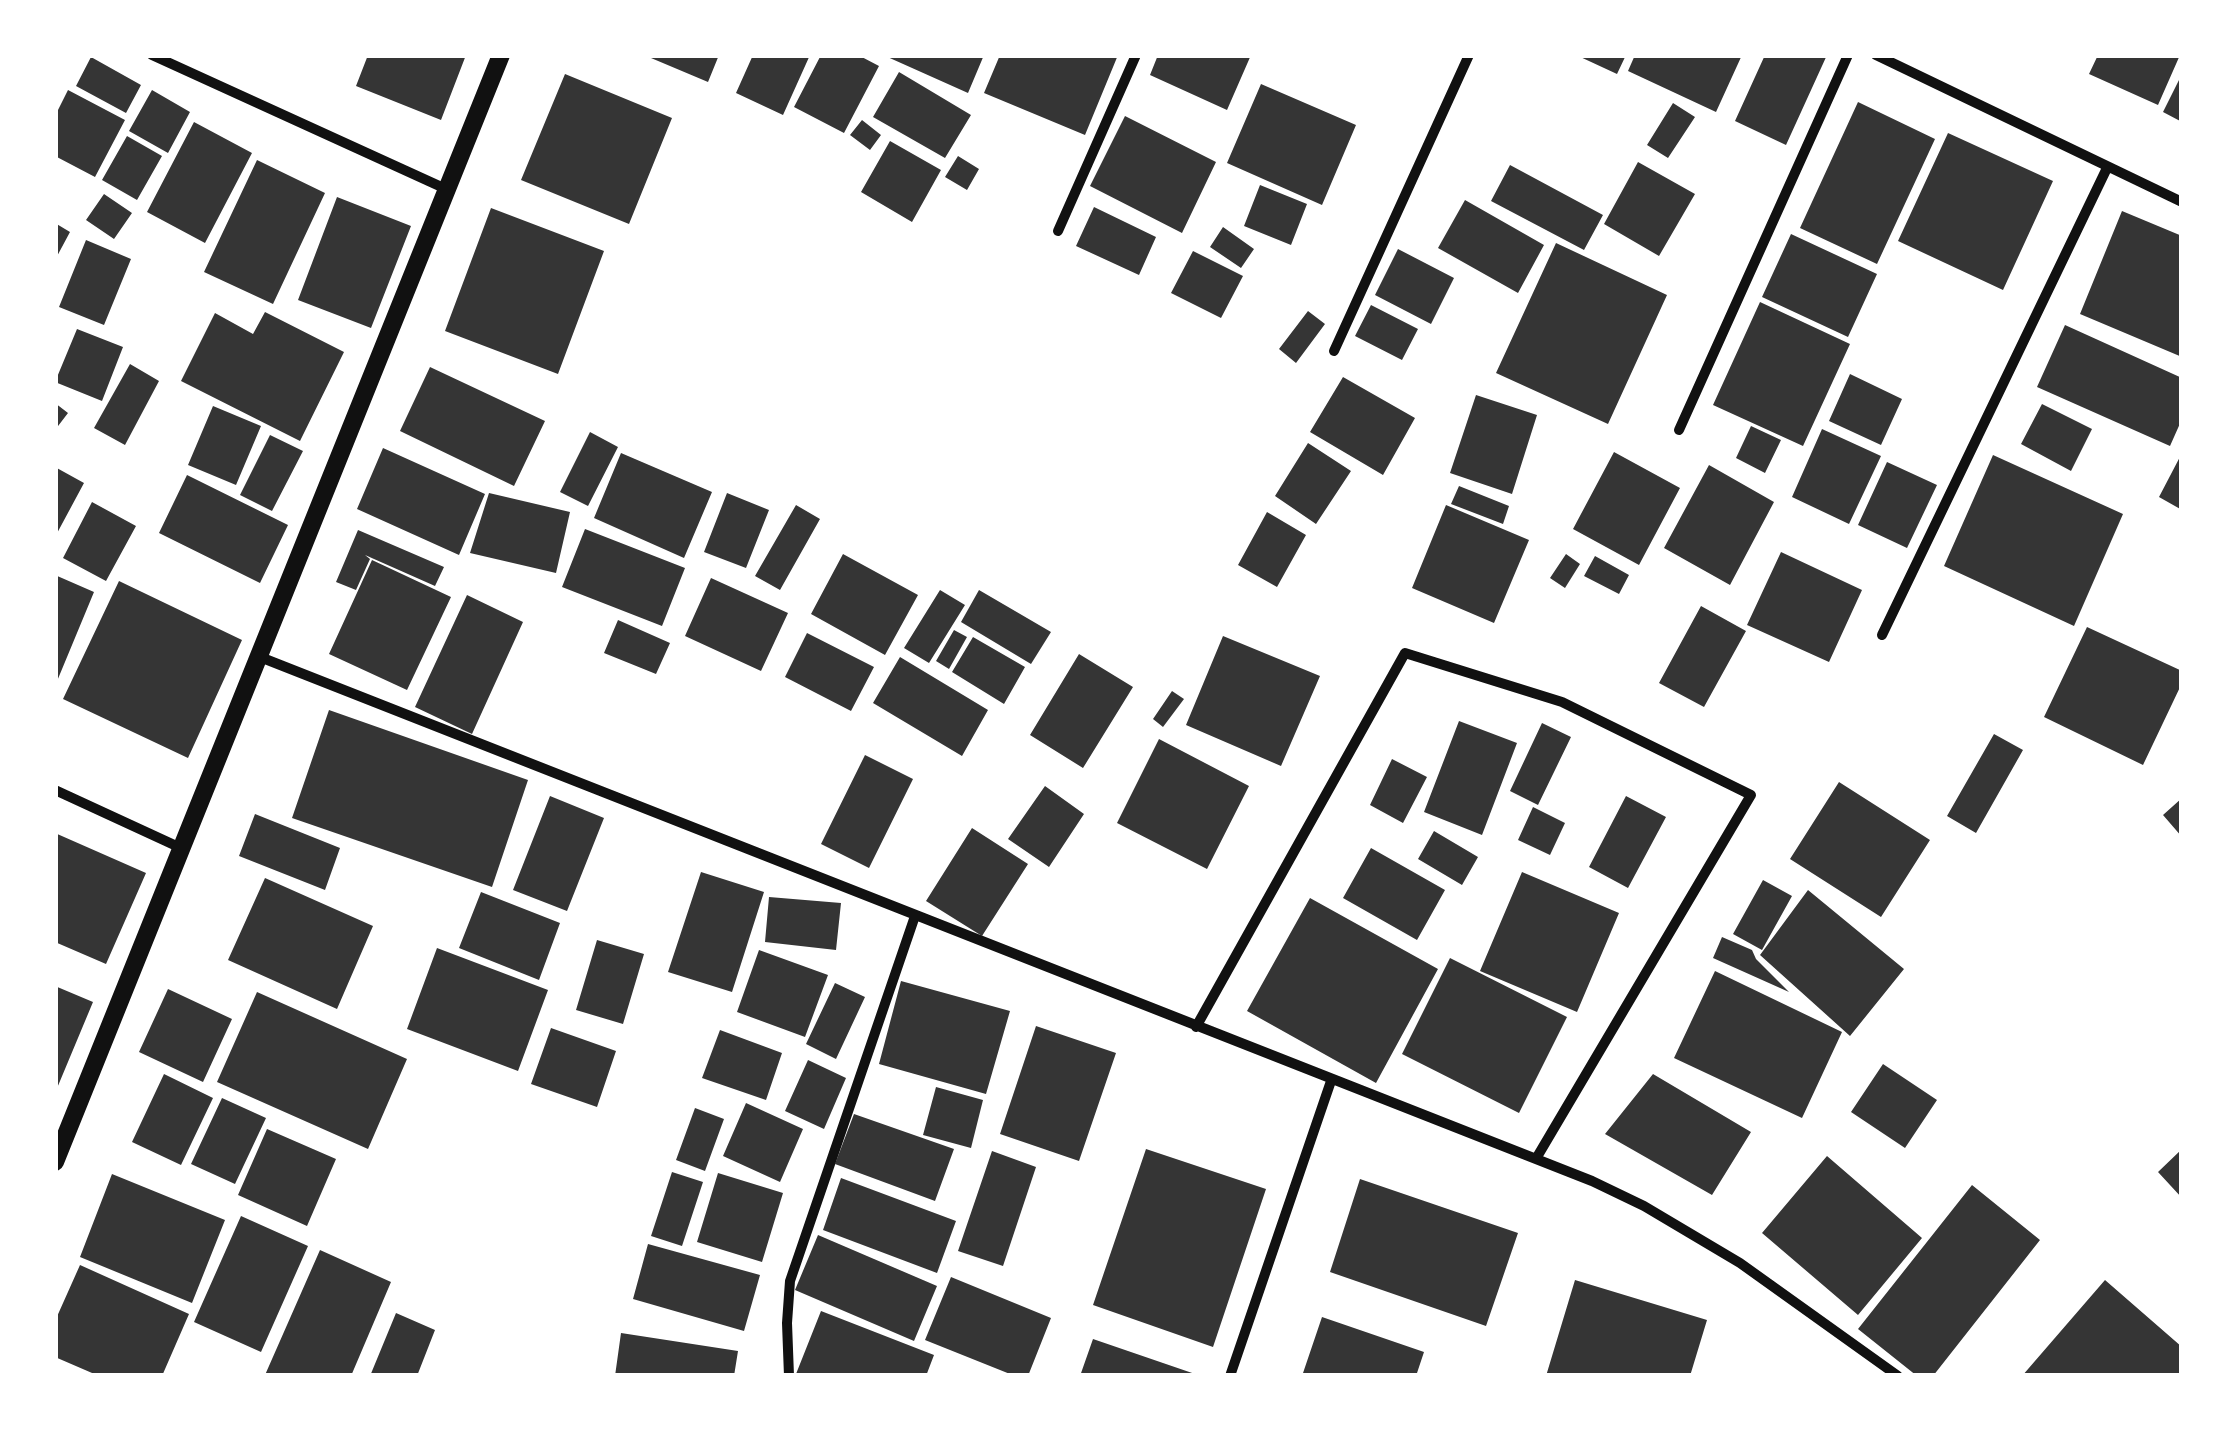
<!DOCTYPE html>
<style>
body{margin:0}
#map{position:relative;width:2237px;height:1431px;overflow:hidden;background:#fff;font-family:"Fira Sans Condensed",sans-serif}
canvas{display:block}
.frame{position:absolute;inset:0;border:58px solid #fff;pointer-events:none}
</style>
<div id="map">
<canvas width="2237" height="1431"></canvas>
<div class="frame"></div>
</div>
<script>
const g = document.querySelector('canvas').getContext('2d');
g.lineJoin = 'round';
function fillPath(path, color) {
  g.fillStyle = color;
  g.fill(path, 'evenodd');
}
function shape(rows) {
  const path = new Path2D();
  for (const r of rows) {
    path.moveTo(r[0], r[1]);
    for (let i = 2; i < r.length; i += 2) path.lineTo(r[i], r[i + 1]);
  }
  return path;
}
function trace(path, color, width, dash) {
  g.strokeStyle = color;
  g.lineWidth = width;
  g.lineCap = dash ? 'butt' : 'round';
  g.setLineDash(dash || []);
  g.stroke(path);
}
fillPath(shape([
 [368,55,466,55,441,120,356,86],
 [652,55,719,55,708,82,651,58],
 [753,55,810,55,783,115,736,93],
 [821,55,858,55,879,66,844,133,794,107],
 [883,55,984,55,968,93],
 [1000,55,1118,55,1085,135,984,93],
 [1158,55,1251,55,1227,110,1150,75],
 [1576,55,1626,55,1617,74],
 [1635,55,1742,55,1716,112,1628,71],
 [1765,55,1827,55,1786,145,1735,121],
 [2098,55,2180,55,2158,105,2089,74],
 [91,57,141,85,126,113,76,86],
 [899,72,971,115,945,158,873,117],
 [565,74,672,118,629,224,521,180],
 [2182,74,2182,122,2163,112],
 [1261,84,1356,125,1322,205,1227,163],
 [68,90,125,120,95,177,55,156,55,116],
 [152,90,190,112,168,153,129,131],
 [1858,102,1935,139,1877,264,1800,228],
 [1673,103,1695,117,1668,158,1647,145],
 [1125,116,1216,162,1182,233,1090,186],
 [862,120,881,135,870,150,850,135],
 [194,122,252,153,205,243,147,212],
 [1948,133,2053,181,2003,290,1898,241],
 [127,136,162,156,137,200,102,180],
 [890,141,941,170,912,222,861,192],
 [958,156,979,169,967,190,945,177],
 [257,160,325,193,273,304,204,272],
 [1638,162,1695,194,1659,256,1604,224],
 [1510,165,1603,215,1584,250,1491,201],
 [1260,185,1307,204,1291,245,1244,226],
 [104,194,132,213,114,239,86,220],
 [337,197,411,226,371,328,298,300],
 [1465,200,1544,245,1518,293,1438,248],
 [1094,207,1156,237,1139,275,1076,246],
 [491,208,604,251,558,374,445,331],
 [2122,211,2182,236,2182,357,2080,314],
 [55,223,70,232,55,260],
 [1223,227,1254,249,1241,268,1210,247],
 [1791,234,1877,274,1848,337,1762,297],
 [86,240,131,259,104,325,59,307],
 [1556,243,1667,295,1608,424,1496,373],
 [1398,249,1454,278,1431,324,1375,295],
 [1193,251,1243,276,1221,318,1171,293],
 [1760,302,1850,344,1803,446,1713,405],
 [1371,305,1418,329,1402,360,1355,336],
 [1308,311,1325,324,1296,363,1279,349],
 [265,312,344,352,300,441,181,381,215,313,253,334],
 [2065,325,2182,378,2182,419,2170,446,2037,387],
 [77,329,123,347,102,401,55,382],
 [130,364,159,381,125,445,94,428],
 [430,367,545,421,514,486,400,431],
 [1850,374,1902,399,1881,445,1829,421],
 [1343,377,1415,418,1383,475,1310,432],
 [1476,395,1537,415,1512,494,1450,473],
 [55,403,68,413,55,430],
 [2042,404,2092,429,2071,471,2021,444],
 [213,406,261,426,236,485,188,465],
 [1751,426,1781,440,1765,473,1736,458],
 [1822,429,1881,456,1849,524,1792,497],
 [590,432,618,447,588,506,560,492],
 [270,435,303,451,272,511,240,495],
 [1308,443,1351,471,1316,524,1275,496],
 [383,448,485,494,459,555,357,509],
 [1614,452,1680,488,1639,565,1573,529],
 [621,453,712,492,684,558,594,518],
 [2182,453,2182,510,2159,497],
 [1993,455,2123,514,2074,626,1944,566],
 [1887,462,1937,485,1907,548,1858,525],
 [1709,465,1774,502,1730,585,1664,548],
 [55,467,84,483,55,537],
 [187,475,288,525,260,583,159,533],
 [1459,486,1509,506,1503,524,1451,504],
 [489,493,570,512,556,573,470,553],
 [727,493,769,510,746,568,704,552],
 [92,502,136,526,106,581,63,558],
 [796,505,820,519,780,590,755,576],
 [1446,505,1529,540,1494,623,1412,588],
 [1267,512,1306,535,1277,587,1238,565],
 [585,529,685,568,662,626,562,587],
 [358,530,444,567,435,586,365,555,370,559,356,590,336,582],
 [1781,552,1862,590,1829,662,1747,625],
 [843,554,918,595,885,655,811,614],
 [1566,554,1580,564,1565,588,1550,578],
 [1595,556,1629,575,1619,594,1584,576],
 [372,560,451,597,407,690,329,654],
 [55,575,94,592,55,686],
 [711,578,788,613,761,671,685,636],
 [119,581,242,640,188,758,63,699],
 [940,590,965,605,929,663,904,648],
 [979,590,1051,632,1031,664,961,622],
 [467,595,523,622,472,734,415,707],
 [1701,606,1746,631,1704,707,1659,683],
 [618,620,670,643,656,674,604,653],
 [2087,627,2182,671,2182,683,2143,765,2044,717],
 [954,630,967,637,949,669,936,661],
 [807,633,874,667,851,711,785,677],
 [1223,636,1320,676,1281,766,1186,725],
 [973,637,1025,667,1004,704,952,672],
 [1079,654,1133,687,1083,768,1030,735],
 [900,657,988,710,962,756,873,703],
 [1172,691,1184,699,1163,727,1153,719],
 [329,710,528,780,492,887,292,818],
 [1459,721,1517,743,1482,835,1424,812],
 [1542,723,1571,737,1538,805,1510,791],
 [1994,734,2023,750,1976,833,1947,816],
 [1159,739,1249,786,1207,869,1117,823],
 [865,755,913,779,869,868,821,844],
 [1392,759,1427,777,1403,823,1370,805],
 [1839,782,1930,840,1881,917,1790,859],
 [1045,786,1084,814,1049,867,1008,839],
 [550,796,604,818,567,911,513,890],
 [1626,796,1666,817,1628,888,1589,867],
 [2182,798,2182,837,2163,815],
 [1533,807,1565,823,1550,855,1518,840],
 [255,814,340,848,325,890,239,856],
 [972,828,1028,864,982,936,926,901],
 [1434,831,1478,857,1462,885,1418,859],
 [55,833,146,873,106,964,55,942],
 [1371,848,1445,890,1417,940,1343,898],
 [701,872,764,892,732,992,668,972],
 [1522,872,1619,913,1577,1012,1480,971],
 [265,878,373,926,337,1009,228,960],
 [1763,880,1792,896,1762,950,1733,934],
 [1808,890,1904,969,1850,1036,1760,955],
 [481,892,560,923,539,980,459,948],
 [769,897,841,903,836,950,765,942],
 [1310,898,1438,969,1376,1083,1247,1011],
 [1722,937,1752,950,1756,959,1789,992,1713,958],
 [597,940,644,954,623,1024,576,1010],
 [437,948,548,990,518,1071,407,1029],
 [759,950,828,975,805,1037,737,1012],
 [1450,958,1567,1017,1519,1113,1402,1054],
 [1715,971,1842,1032,1802,1118,1674,1058],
 [901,981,1010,1011,986,1094,879,1064],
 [835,983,865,997,836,1059,806,1044],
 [55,986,93,1002,55,1093],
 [168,989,232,1019,203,1082,139,1052],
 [257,992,407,1059,368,1149,217,1082],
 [1036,1026,1116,1053,1079,1161,1000,1134],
 [551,1028,616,1051,597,1107,531,1084],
 [720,1030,782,1053,766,1100,702,1078],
 [808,1060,846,1078,824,1129,785,1111],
 [1883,1064,1937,1100,1905,1148,1851,1112],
 [164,1074,213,1098,181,1165,132,1142],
 [1653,1074,1751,1132,1712,1195,1605,1134],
 [936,1087,983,1100,971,1148,923,1135],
 [222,1098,266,1118,235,1184,191,1164],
 [746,1103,803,1129,780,1182,723,1156],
 [695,1108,724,1119,705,1171,676,1160],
 [854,1114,954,1149,935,1201,835,1164],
 [267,1129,336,1159,307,1226,238,1195],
 [1146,1149,1266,1189,1213,1347,1093,1305],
 [2182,1149,2182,1198,2158,1172],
 [992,1151,1036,1167,1003,1266,958,1251],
 [1827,1156,1922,1238,1858,1315,1762,1233],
 [672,1172,703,1182,682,1246,651,1236],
 [718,1173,783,1193,762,1262,697,1242],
 [112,1174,225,1220,192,1303,80,1257],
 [841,1178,956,1221,937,1273,823,1230],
 [1360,1179,1518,1233,1486,1326,1330,1272],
 [1972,1185,2040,1240,1933,1376,1917,1376,1858,1329],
 [241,1216,308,1246,261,1352,194,1322],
 [818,1235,937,1286,914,1341,795,1290],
 [648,1244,760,1275,744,1331,633,1299],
 [320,1250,391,1282,351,1376,268,1376,265,1375],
 [80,1265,189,1314,162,1376,99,1376,55,1357,55,1321],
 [951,1277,1051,1318,1028,1376,1015,1376,925,1340],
 [1575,1280,1707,1320,1690,1376,1546,1376],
 [2105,1280,2182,1347,2182,1376,2022,1376],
 [821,1311,934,1355,926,1376,796,1374],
 [396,1313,435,1330,417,1376,370,1376],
 [1322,1317,1424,1352,1416,1376,1302,1376],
 [621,1333,738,1351,734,1376,615,1376],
 [1093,1339,1198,1375,1198,1376,1080,1376]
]), '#353535');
trace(shape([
 [152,55,446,189],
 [1876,55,2182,202],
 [1058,231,1136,55],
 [1334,351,1469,55],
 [1679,430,1848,55],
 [1882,635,2107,168],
 [260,657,1592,1181,1644,1206,1740,1263,1898,1376],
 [55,790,183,849],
 [1196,1027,1405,653,1562,702,1751,795,1537,1157],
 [789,1376,787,1323,790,1281,915,916],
 [1230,1376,1331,1081]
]), '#111', 10);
trace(shape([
 [55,1162,501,55]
]), '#111', 18);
</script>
